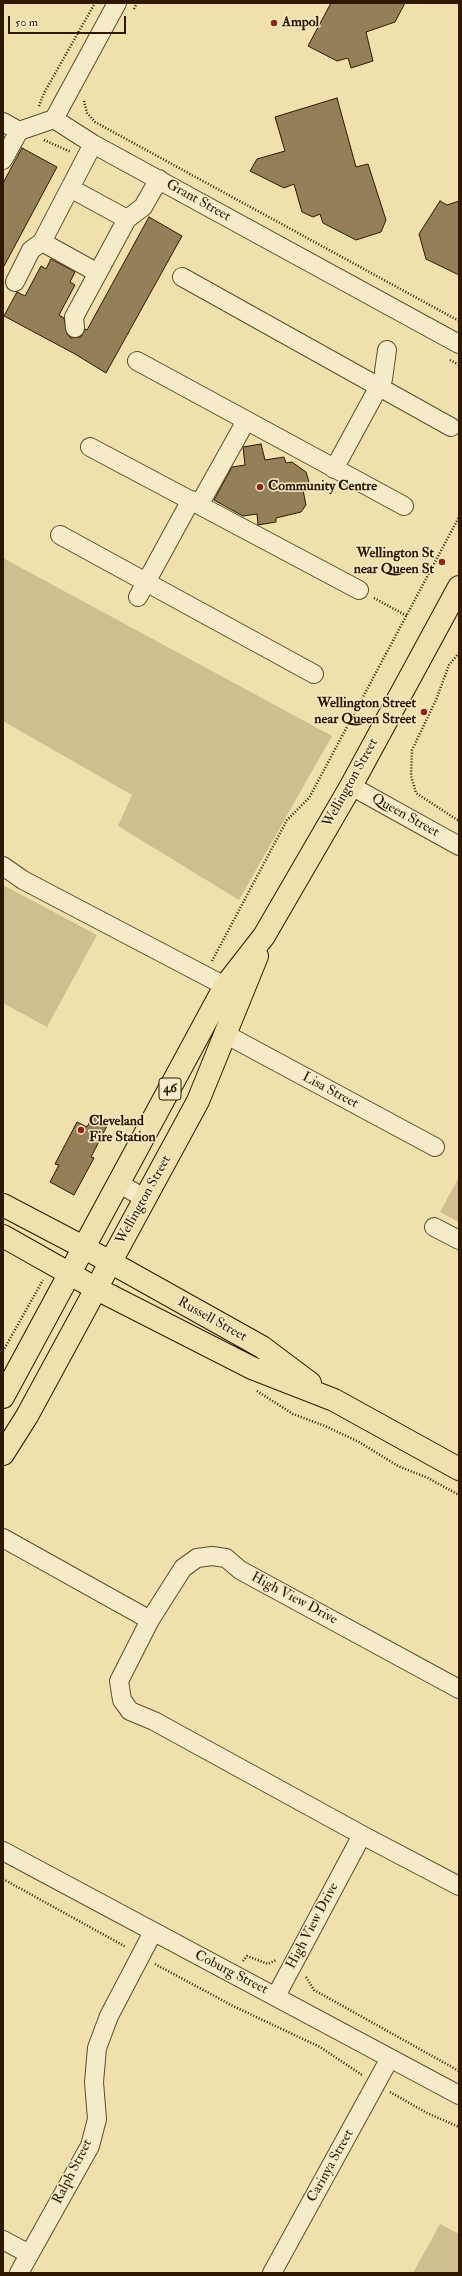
<!DOCTYPE html>
<style>
body{margin:0}
#map{position:relative;width:462px;height:2276px;overflow:hidden;background:#f0e0ac;font-family:"IM FELL Double Pica",serif}
canvas{display:block}
.frame{position:absolute;inset:0;border:4px solid #2e1900;pointer-events:none}
.scale{position:absolute;left:8px;top:16px;width:118px;height:18px;box-sizing:border-box;border:2px solid #2e1900;border-top:0;padding-left:5px;font-size:12px;line-height:14px;white-space:nowrap;color:#2e1900;-webkit-text-stroke:3px #f5ebc9;paint-order:stroke}
</style>
<div id="map">
<canvas width="462" height="2276"></canvas>
<div class="frame"></div>
<div class="scale">50 m</div>
</div>
<script>
const g = document.querySelector('canvas').getContext('2d');
g.lineJoin = 'round';
function fillPath(path, color) {
  g.fillStyle = color;
  g.fill(path, 'evenodd');
}
function shape(rows) {
  const path = new Path2D();
  for (const r of rows) {
    path.moveTo(r[0], r[1]);
    for (let i = 2; i < r.length; i += 2) path.lineTo(r[i], r[i + 1]);
  }
  return path;
}
function trace(path, color, width, dash) {
  g.strokeStyle = color;
  g.lineWidth = width;
  g.lineCap = dash ? 'butt' : 'round';
  g.setLineDash(dash || []);
  g.stroke(path);
}
function label(font, color, halo, rows, align = 'center') {
  g.font = font + ' "IM FELL Double Pica",serif';
  g.lineWidth = 3;
  g.setLineDash([]);
  g.textBaseline = 'middle';
  g.strokeStyle = halo;
  g.fillStyle = color;
  for (const [text, x, y, turn = 0] of rows) {
    g.save();
    g.translate(x, y);
    g.rotate((+turn || 0) * Math.PI / 180);
    g.textAlign = isNaN(turn) ? turn : align;
    if (halo) g.strokeText(text, 0, 0);
    g.fillText(text, 0, 0);
    g.restore();
  }
}
fillPath(shape([
 [3,558,332,736,239,900,118,826,132,795,3,721],
 [3,885,97,935,47,1027,3,1003],
 [459,1177,459,1222,440,1212],
 [440,2224,459,2234,459,2273,413,2273]
]), '#cfbe8f');
const building = shape([
 [331,3,405,3,395,22,366,32,373,61,351,68,348,58,337,61,308,46,331,3],
 [337,98,356,167,368,164,386,220,381,232,356,240,323,223,320,214,313,217,302,212,294,184,284,188,250,171,257,159,285,151,275,117,337,98],
 [22,148,57,167,3,268,3,183,22,148],
 [440,201,447,205,459,201,459,275,426,259,419,234,440,201],
 [149,217,182,236,106,373,75,354,4,316,17,292,25,296,41,266,46,269,51,259,75,272,70,282,75,285,59,315,64,318,67,334,71,338,81,337,85,329,87,330,149,217],
 [261,444,265,460,284,457,286,463,292,462,306,472,309,482,303,490,306,505,301,512,276,518,276,522,258,525,257,514,243,516,214,500,232,467,245,465,243,447,261,444],
 [94,1114,109,1122,91,1157,94,1158,74,1195,50,1182,59,1165,55,1164,77,1122,87,1127,94,1114]
]);
fillPath(building, '#938059');
trace(building, '#2e1900', 1);
const minor = shape([
 [117,3,54,119,93,144,459,344],
 [3,122,19,131],
 [3,160,19,131,54,119],
 [70,188,127,219],
 [42,242,98,273],
 [182,277,451,427],
 [15,282,31,250,42,242,93,144],
 [75,328,74,317,127,219,143,207,159,179],
 [137,361,404,506],
 [90,447,359,590],
 [334,469,383,379,387,350],
 [199,505,246,421],
 [60,535,314,674],
 [138,597,191,500],
 [351,786,459,846],
 [3,866,23,880,225,986],
 [225,1034,435,1147],
 [120,1184,144,1198],
 [434,1227,459,1240],
 [3,1538,150,1620,183,1568,197,1558,212,1556,226,1558,240,1570,459,1689],
 [150,1620,119,1681,122,1700,130,1711,154,1721,362,1835],
 [3,1851,459,2095],
 [276,1996,362,1835,459,1886],
 [3,2240,29,2254],
 [19,2273,90,2146,97,2119,94,2082,97,2048,109,2016,153,1932],
 [272,2273,390,2058]
]);
const major = shape([
 [3,1205,85,1248,262,1347,310,1383],
 [3,1236,95,1288,252,1368,334,1400,459,1469],
 [3,1397,225,986,264,936,351,786,459,587],
 [3,1454,27,1416,198,1101,257,956]
]);
trace(minor, '#5e4b2b', 20);
trace(major, '#2e1900', 24);
trace(shape([
 [134,9,137,3],
 [84,101,87,113,95,122,459,321],
 [39,106,44,93,95,3],
 [44,140,71,152],
 [450,360,459,365],
 [374,598,407,616],
 [459,653,449,665,436,700,412,750,411,776,416,793,459,821],
 [212,961,287,820,309,798,459,517],
 [3,1351,43,1280],
 [257,1391,293,1414,325,1426,359,1442,398,1466,428,1478,459,1495],
 [3,1879,126,1947],
 [243,1961,247,1956,268,1964,276,1960],
 [155,1964,233,2006,320,2047,362,2075],
 [306,1977,314,1990,459,2071],
 [390,2092,427,2113,459,2127]
]), '#2e1900', 2.5, [1, 2]);
trace(minor, '#f5ebc9', 18);
trace(major, '#f0e0ac', 22);
for (const [x, y, r, color] of [
 [274,23,4,"#8f2418"],
 [260,487,4,"#8f2418"],
 [442,562,4,"#8f2418"],
 [424,712,4,"#8f2418"],
 [81,1130,4,"#8f2418"]
]) {
  const dot = new Path2D();
  dot.arc(x, y, r, 0, 2 * Math.PI);
  g.fillStyle = color;
  g.fill(dot);
  trace(dot, '#f5ebc9', 1.5);
}
for (const [x, y, w] of [
 [170,1089,22]
]) {
  const box = new Path2D();
  box.roundRect(x - w / 2, y - 11, w, 22, 3);
  g.fillStyle = '#f5ebc9';
  g.fill(box);
  trace(box, '#2e1900', 1);
}
label('bold 13px', '#2e1900', null, [
 ["46",170,1089]
]);
label('bold 14px', '#2e1900', '#f5ebc9', [
 ["Ampol",282,23],
 ["Community Centre",268,487],
 ["Wellington St",434,554,"right"],
 ["near Queen St",434,570,"right"],
 ["Wellington Street",416,704,"right"],
 ["near Queen Street",416,720,"right"],
 ["Cleveland",89,1122],
 ["Fire Station",89,1138]
], 'left');
label('14px', '#2e1900', '#f5ebc9', [
 ["Grant Street",198,201,29],
 ["Wellington Street",351,783,-61],
 ["Queen Street",405,816,29],
 ["Lisa Street",330,1091,28],
 ["Wellington Street",144,1200,-61],
 ["Russell Street",212,1320,29],
 ["High View Drive",294,1599,28],
 ["High View Drive",313,1926,-62],
 ["Coburg Street",231,1973,27],
 ["Carinya Street",331,2166,-61],
 ["Ralph Street",73,2172,-63]
]);
</script>
